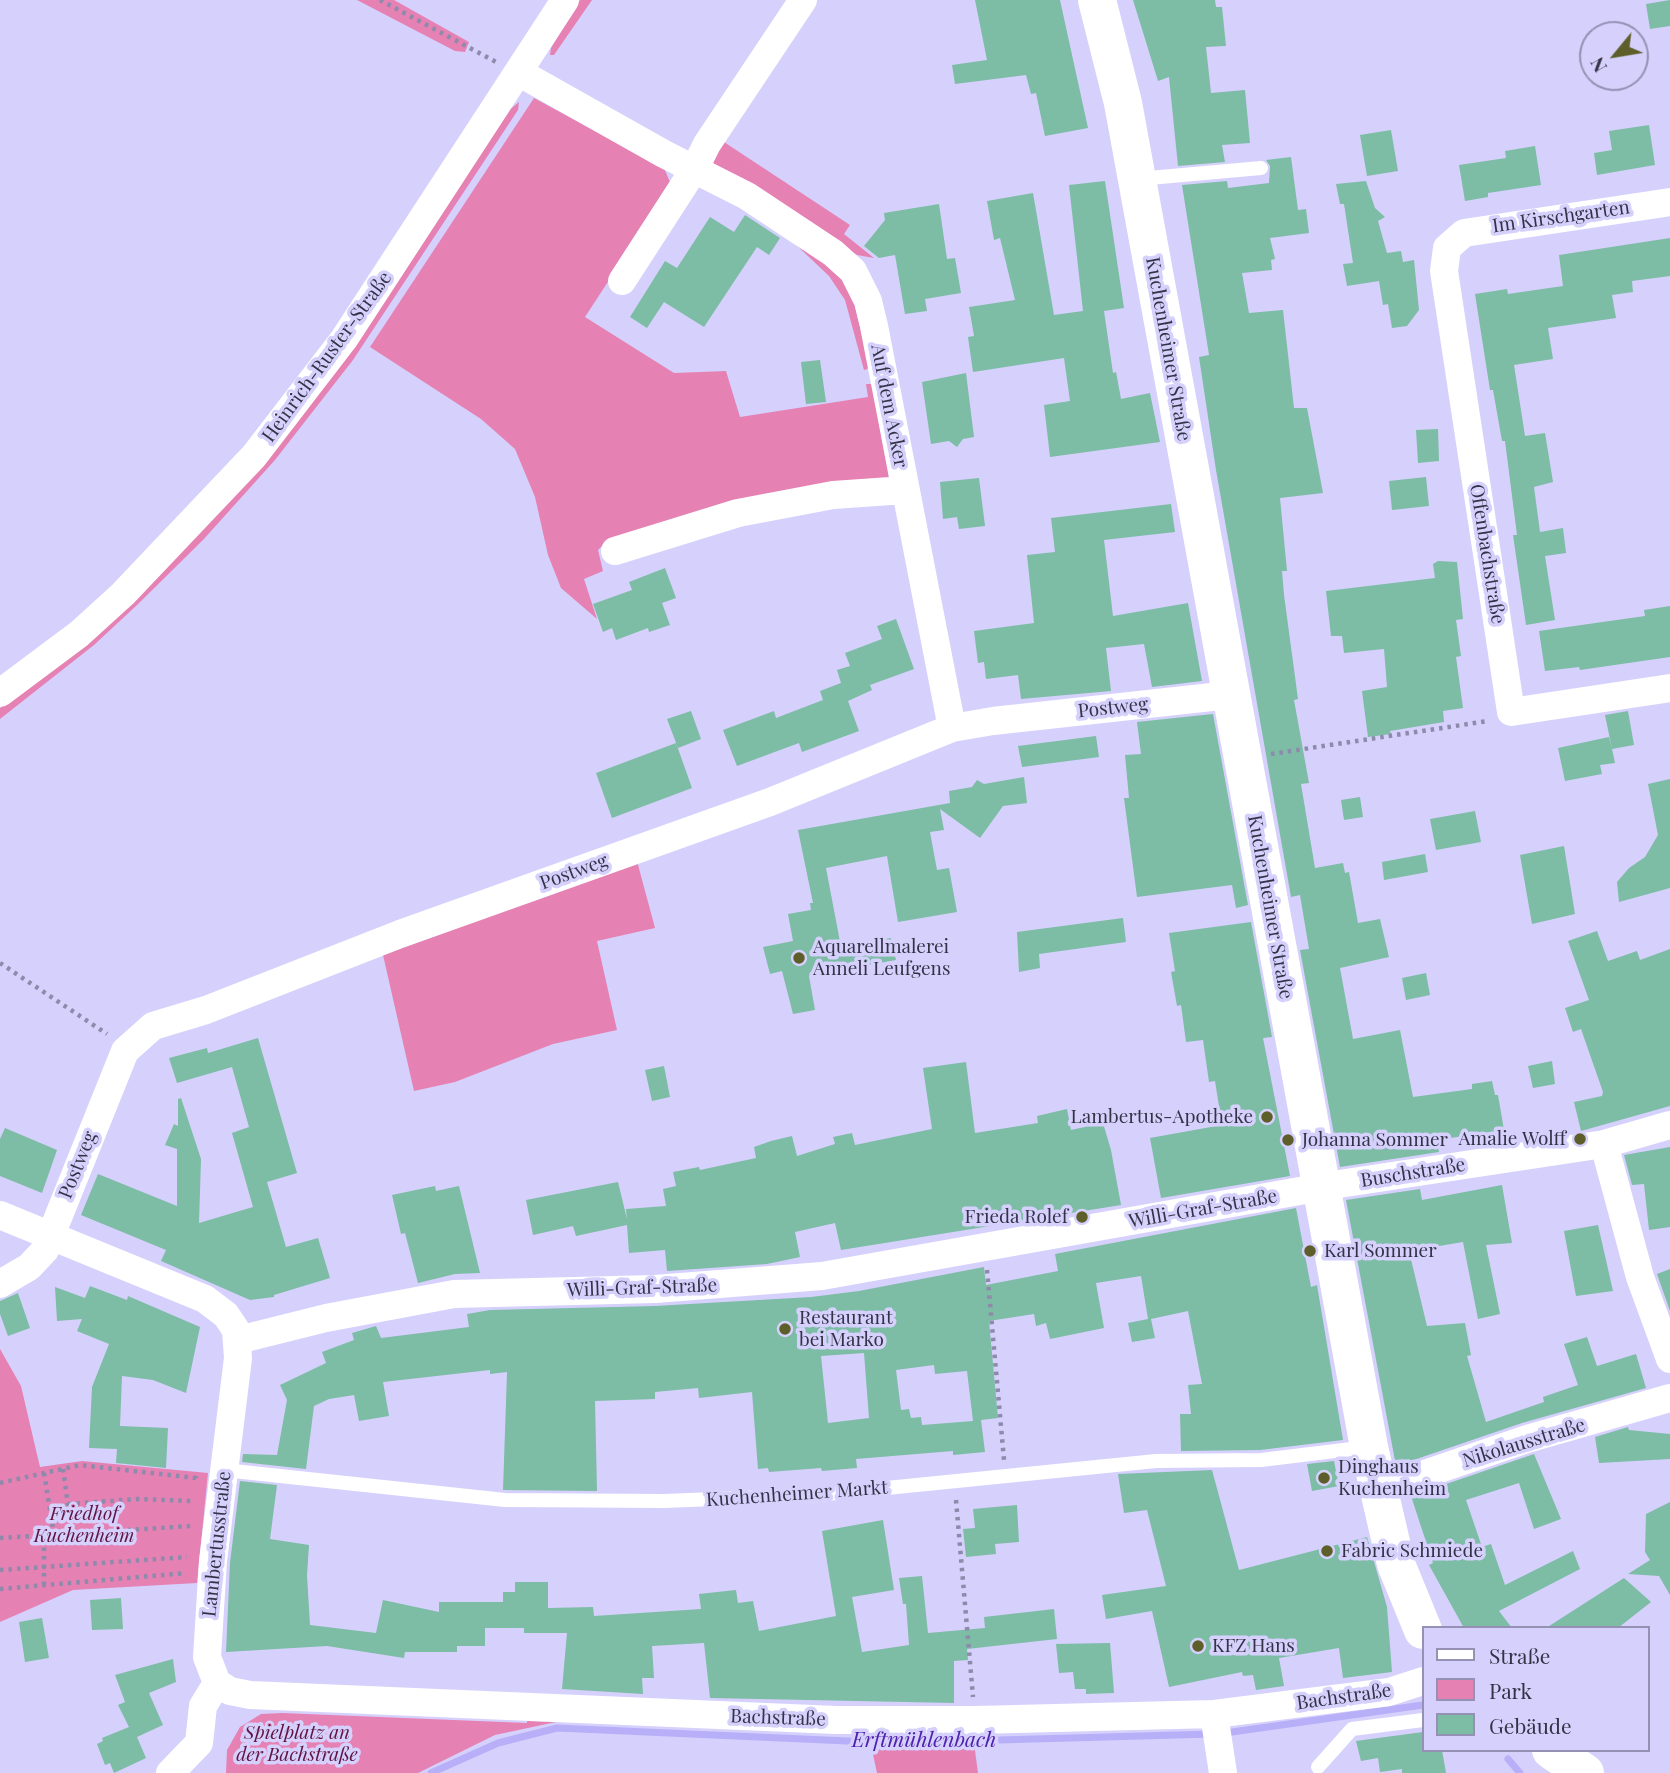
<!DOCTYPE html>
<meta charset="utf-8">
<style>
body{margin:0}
#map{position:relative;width:1670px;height:1773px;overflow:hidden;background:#d5d1fc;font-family:"Playfair Display",serif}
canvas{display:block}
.legend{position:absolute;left:1422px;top:1626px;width:228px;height:126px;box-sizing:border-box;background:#d5d1fc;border:2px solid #9591b4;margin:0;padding:9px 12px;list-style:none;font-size:21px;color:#343247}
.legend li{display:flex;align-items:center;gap:14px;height:35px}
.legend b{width:35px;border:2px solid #9591b4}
.north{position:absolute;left:1579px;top:21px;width:70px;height:70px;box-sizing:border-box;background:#d5d1fc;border:2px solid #9591b4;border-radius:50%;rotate:240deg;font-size:19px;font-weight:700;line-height:28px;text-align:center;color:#343247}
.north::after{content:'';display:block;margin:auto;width:24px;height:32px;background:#5e5e2b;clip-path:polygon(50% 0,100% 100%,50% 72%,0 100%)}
</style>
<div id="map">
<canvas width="1670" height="1773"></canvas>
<ul class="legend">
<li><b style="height:9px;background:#fff"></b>Straße</li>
<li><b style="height:19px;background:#e681b4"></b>Park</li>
<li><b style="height:19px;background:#7dbca5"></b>Gebäude</li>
</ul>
<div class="north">N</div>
</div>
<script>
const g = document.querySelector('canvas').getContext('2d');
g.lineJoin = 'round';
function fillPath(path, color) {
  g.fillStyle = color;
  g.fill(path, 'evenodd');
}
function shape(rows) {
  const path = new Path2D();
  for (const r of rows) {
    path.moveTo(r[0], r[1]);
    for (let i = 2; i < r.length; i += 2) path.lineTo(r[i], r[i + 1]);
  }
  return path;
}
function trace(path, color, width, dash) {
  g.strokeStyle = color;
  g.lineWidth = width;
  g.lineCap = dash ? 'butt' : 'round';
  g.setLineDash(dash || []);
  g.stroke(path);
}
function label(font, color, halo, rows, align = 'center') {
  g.font = font + ' "Playfair Display",serif';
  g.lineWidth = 7;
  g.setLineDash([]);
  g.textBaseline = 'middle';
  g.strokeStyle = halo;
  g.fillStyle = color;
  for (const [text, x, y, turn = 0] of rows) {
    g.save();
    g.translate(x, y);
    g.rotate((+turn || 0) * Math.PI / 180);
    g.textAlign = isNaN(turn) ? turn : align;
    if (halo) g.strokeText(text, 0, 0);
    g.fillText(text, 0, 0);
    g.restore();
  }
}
fillPath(shape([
 [357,0,394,0,469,42,465,52,455,51],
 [580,0,592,0,554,55,550,55,551,48],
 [534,98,664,168,670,182,666,193,585,317,674,373,726,371,740,417,868,397,866,384,872,384,889,479,603,545,598,550,603,571,584,579,597,619,561,588,548,555,535,497,515,449,481,419,370,347],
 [519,102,518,110,353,360,275,460,203,540,136,606,94,645,0,719,0,708,36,681,158,576,271,456,508,111],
 [724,142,850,225,844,234,874,258,857,255,715,168,713,162],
 [797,236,850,287,870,366,867,369,864,370,845,300,829,276,791,240],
 [637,861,655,928,597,941,617,1030,553,1044,455,1082,414,1091,383,955],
 [0,1349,21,1386,40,1467,82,1461,208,1473,197,1583,73,1590,0,1622],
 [282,1713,527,1723,527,1721,556,1722,495,1735,418,1773,226,1773,227,1750,240,1727,261,1714],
 [974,1743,978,1773,877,1773,871,1745]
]), '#e681b4');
trace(shape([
 [1225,1733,1423,1705],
 [1508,1759,1520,1773],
 [431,1773,498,1743,557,1728,892,1743,1213,1734]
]), '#b7aff7', 7);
fillPath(shape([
 [975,0,1060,0,1088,128,1045,136,1036,93,1031,94,1026,75,955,84,952,65,987,60],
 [1133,0,1215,0,1216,7,1222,7,1226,46,1206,47,1211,93,1245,90,1250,143,1222,145,1225,162,1178,166,1169,77,1158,81],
 [1670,0,1670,26,1650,29,1646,4],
 [1649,125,1655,165,1597,175,1594,153,1612,150,1609,131],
 [1391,130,1398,171,1367,176,1360,135],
 [1535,146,1541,185,1488,193,1488,197,1465,201,1459,165,1506,158,1505,151],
 [1291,157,1298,210,1306,209,1309,233,1270,238,1275,259,1271,260,1272,270,1242,273,1249,313,1283,310,1294,408,1307,408,1323,493,1280,498,1287,571,1282,571,1284,595,1298,699,1294,700,1309,783,1301,784,1315,868,1343,863,1345,873,1349,872,1358,923,1380,919,1389,957,1340,968,1353,1039,1400,1030,1413,1097,1472,1089,1472,1084,1492,1081,1495,1095,1498,1095,1504,1130,1437,1140,1439,1152,1340,1167,1300,950,1309,949,1300,895,1291,897,1216,470,1199,357,1209,355,1182,185,1227,181,1228,188,1269,183,1270,166,1266,160],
 [1105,181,1124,308,1104,311,1113,373,1116,372,1121,399,1150,393,1160,442,1050,457,1044,405,1070,401,1064,358,973,372,968,337,974,336,969,307,1015,300,1000,238,994,240,987,201,1033,193,1054,315,1083,311,1069,185],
 [1366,181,1375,208,1385,217,1378,221,1387,253,1401,251,1403,262,1414,260,1419,310,1407,326,1392,328,1388,304,1383,305,1379,281,1347,286,1343,264,1353,263,1344,204,1340,204,1336,184],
 [939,204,947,259,955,258,961,293,925,299,927,311,905,314,895,255,879,258,864,246,885,220,884,213],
 [745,215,780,238,769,255,757,247,704,327,664,302,647,328,630,317,665,261,677,268,710,217,734,232],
 [1670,238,1670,276,1632,281,1633,292,1612,295,1616,318,1548,328,1553,359,1514,365,1525,436,1545,433,1553,482,1534,487,1540,532,1563,528,1566,553,1545,556,1555,620,1526,625,1513,535,1517,535,1505,441,1502,441,1493,390,1490,390,1475,294,1507,289,1508,294,1563,286,1559,255],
 [820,360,826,402,806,404,801,362],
 [966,373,974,437,963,439,957,447,949,441,931,444,922,382],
 [1438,429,1439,461,1418,463,1416,430],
 [1426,477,1429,506,1392,510,1389,481],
 [979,478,985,526,959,529,957,517,943,519,940,482],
 [1171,504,1175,532,1104,540,1113,616,1188,603,1202,681,1152,687,1144,644,1106,648,1111,691,1021,699,1018,675,986,679,984,662,978,663,974,631,1034,623,1027,555,1055,552,1051,518],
 [1438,561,1457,562,1463,619,1456,620,1461,656,1456,657,1463,708,1443,711,1444,722,1390,731,1391,734,1368,737,1362,691,1387,687,1384,649,1344,653,1342,636,1331,636,1326,591,1435,578,1433,564],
 [665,568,676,598,662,603,670,625,649,632,648,628,616,640,612,628,603,632,593,604,632,590,629,582],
 [1670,606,1670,657,1580,670,1579,667,1545,671,1539,631,1645,616,1644,610],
 [896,619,914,669,870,685,872,690,848,701,859,731,802,752,799,743,737,766,723,730,774,711,776,718,823,700,820,691,841,683,837,670,850,666,845,653,882,639,877,626],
 [691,711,701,739,678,748,667,719],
 [1628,711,1634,745,1612,749,1615,763,1600,765,1602,774,1565,781,1558,748,1609,737,1612,749,1605,715],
 [1213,714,1248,905,1236,908,1232,885,1137,897,1124,798,1129,798,1125,755,1141,754,1137,722],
 [1096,736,1099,757,1022,767,1018,746],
 [676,743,692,788,612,818,596,773],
 [1024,777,1027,803,1003,806,980,838,940,809,944,830,930,832,937,870,949,868,957,912,898,922,887,856,826,868,841,947,891,938,896,960,809,976,815,1010,793,1014,782,971,770,974,763,947,793,941,788,914,811,910,810,903,813,903,798,830,950,803,949,791,972,787,977,780,984,784],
 [1670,779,1670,888,1619,902,1617,882,1629,868,1645,857,1658,835,1648,784],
 [1360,797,1363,817,1344,820,1341,800],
 [1475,811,1481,842,1436,850,1430,819],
 [1564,846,1575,914,1532,924,1520,855],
 [1425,854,1428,872,1384,880,1382,862],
 [1123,918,1126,942,1039,954,1040,968,1019,972,1017,932],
 [1251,922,1272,1037,1263,1038,1290,1176,1161,1198,1150,1138,1222,1125,1215,1081,1209,1082,1203,1040,1186,1042,1181,1005,1177,1006,1171,972,1175,971,1169,933],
 [1597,931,1608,961,1637,951,1640,960,1670,949,1670,1106,1581,1131,1574,1102,1602,1096,1603,1092,1581,1029,1573,1032,1565,1008,1589,1000,1568,941],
 [1426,973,1430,995,1406,1000,1402,978],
 [258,1038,297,1173,267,1182,286,1247,318,1238,330,1278,274,1295,274,1297,250,1300,161,1261,166,1250,81,1215,98,1174,177,1206,177,1149,165,1145,174,1124,178,1126,178,1099,181,1098,201,1159,199,1223,253,1207,232,1133,249,1127,232,1067,177,1083,169,1058,207,1048,208,1053],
 [1552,1061,1555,1084,1533,1088,1528,1066],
 [966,1062,975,1133,1038,1123,1037,1116,1067,1109,1071,1130,1103,1123,1111,1150,1121,1205,841,1250,835,1223,795,1232,800,1257,767,1264,667,1271,665,1250,629,1253,627,1225,576,1236,573,1226,533,1235,526,1200,618,1182,627,1219,626,1209,666,1206,663,1189,676,1186,673,1172,699,1167,700,1170,756,1158,754,1147,771,1141,792,1136,797,1156,835,1144,833,1137,852,1133,855,1145,932,1129,923,1068],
 [664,1066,670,1097,652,1101,645,1070],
 [5,1128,57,1150,42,1193,0,1176,0,1139],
 [1670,1147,1670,1227,1649,1230,1644,1184,1632,1185,1624,1155],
 [1502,1185,1512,1243,1486,1245,1500,1314,1478,1319,1463,1242,1409,1251,1427,1326,1465,1323,1471,1355,1467,1356,1486,1422,1544,1402,1543,1397,1578,1385,1564,1344,1587,1337,1597,1366,1636,1354,1646,1388,1522,1423,1396,1466,1346,1200,1420,1189,1422,1200],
 [435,1186,436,1191,459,1186,480,1273,455,1274,418,1283,405,1233,401,1234,392,1195],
 [1296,1208,1311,1287,1317,1285,1343,1440,1260,1450,1181,1451,1180,1414,1191,1414,1188,1385,1202,1384,1188,1311,1151,1319,1155,1338,1132,1342,1128,1323,1148,1319,1141,1276,1096,1283,1104,1328,1050,1339,1046,1323,1036,1326,1034,1314,989,1321,998,1418,981,1420,985,1452,953,1455,953,1451,856,1459,857,1468,822,1471,821,1468,769,1472,768,1468,758,1469,752,1392,699,1398,698,1388,655,1392,655,1399,595,1401,597,1491,503,1490,507,1372,490,1374,490,1370,383,1382,389,1416,359,1421,354,1395,329,1399,314,1406,306,1469,242,1462,243,1454,277,1455,287,1400,280,1385,326,1363,322,1352,354,1340,352,1333,376,1326,381,1338,469,1327,467,1314,490,1310,655,1306,811,1297,859,1291,984,1267,986,1285,1058,1271,1055,1254],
 [864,1353,869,1418,828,1423,821,1356],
 [934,1365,935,1374,967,1371,973,1421,922,1425,921,1417,911,1418,909,1409,901,1410,896,1370],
 [1598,1225,1613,1291,1576,1296,1564,1231],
 [1670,1269,1670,1311,1657,1274],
 [90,1286,127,1300,128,1296,200,1327,186,1393,153,1380,122,1376,120,1426,168,1428,166,1468,116,1463,117,1449,89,1448,92,1387,109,1344,77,1331,82,1319,57,1321,55,1287,85,1298],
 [18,1293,30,1328,8,1336,0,1314,0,1301],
 [1628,1427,1629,1430,1670,1434,1670,1459,1599,1463,1595,1437],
 [1534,1454,1561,1519,1534,1529,1519,1483,1466,1500,1482,1547,1491,1544,1505,1585,1573,1551,1580,1569,1499,1611,1512,1628,1464,1628,1429,1565,1433,1563,1411,1496],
 [1334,1461,1339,1486,1312,1491,1307,1464],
 [1212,1470,1239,1570,1367,1537,1387,1607,1392,1672,1343,1678,1339,1648,1279,1658,1284,1686,1256,1690,1253,1675,1243,1676,1242,1672,1169,1687,1152,1611,1106,1619,1102,1595,1166,1586,1147,1510,1124,1513,1118,1474],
 [240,1481,277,1485,270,1539,309,1545,307,1575,310,1625,376,1633,383,1600,439,1612,439,1602,503,1602,503,1592,515,1592,515,1582,548,1582,548,1608,593,1607,594,1616,701,1609,699,1594,736,1590,738,1603,753,1601,759,1631,836,1616,822,1531,883,1520,894,1590,852,1597,862,1652,909,1645,906,1604,903,1604,899,1578,922,1576,928,1633,985,1628,984,1617,1054,1609,1057,1639,967,1649,968,1660,954,1661,954,1703,710,1698,704,1643,652,1646,654,1678,642,1678,643,1694,562,1689,567,1633,524,1633,524,1628,485,1628,485,1646,457,1646,457,1652,405,1652,404,1658,327,1646,226,1652,230,1563],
 [1670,1502,1670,1595,1659,1576,1628,1574,1650,1560,1645,1552,1646,1514],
 [1017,1505,1019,1542,995,1544,996,1554,966,1557,963,1529,975,1528,973,1509],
 [1624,1578,1651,1602,1618,1628,1546,1628],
 [121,1598,123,1629,92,1630,90,1600],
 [42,1618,49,1658,25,1662,19,1622],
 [1110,1643,1114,1693,1086,1694,1086,1689,1075,1689,1073,1672,1059,1673,1056,1644],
 [173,1659,176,1682,149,1693,163,1725,137,1737,146,1758,114,1773,110,1763,105,1765,97,1744,103,1741,102,1738,129,1727,118,1705,125,1702,115,1675],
 [1423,1732,1423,1750,1442,1750,1446,1773,1402,1773,1402,1769,1380,1772,1378,1758,1361,1761,1356,1741]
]), '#7dbca5');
trace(shape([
 [380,0,496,62],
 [1271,754,1488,721],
 [0,963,107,1034],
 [987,1270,1004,1460],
 [63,1469,72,1533],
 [44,1473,54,1534],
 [0,1483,80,1465,196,1478,196,1481],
 [956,1500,973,1697],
 [68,1504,138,1499,192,1501],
 [0,1538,191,1526],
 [0,1570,187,1557],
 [44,1585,44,1535],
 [0,1589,186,1573]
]), '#8d8aac', 4.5, [3.5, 5]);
trace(shape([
 [1138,179,1261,168],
 [224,1470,505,1500,664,1501,817,1495,1156,1461,1261,1460,1368,1447],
 [1318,1767,1352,1729,1423,1720]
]), '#fff', 14);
trace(shape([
 [520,73,664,154,747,196,833,253,853,271,868,301,874,326,952,728],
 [1670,202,1464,233,1447,248,1444,271,1511,712,1670,688],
 [622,281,695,168,707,144,803,0],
 [615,551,738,513,833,495,905,490],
 [0,693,79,634,123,594,254,456,344,339,565,0],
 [1604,1144,1640,1277,1670,1359],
 [0,1215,205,1299,226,1315,236,1330,238,1358,213,1561,207,1657,217,1683,230,1691,250,1695,836,1720,976,1720,1214,1714,1389,1692,1423,1681],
 [0,1284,29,1267,45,1250,125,1051,153,1026,206,1010,400,934,770,802,952,728,993,721,1230,695],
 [238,1340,326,1318,454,1294,655,1289,822,1276,1339,1184,1604,1144,1670,1125],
 [1378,1490,1527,1439,1670,1398],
 [1214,1714,1223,1773],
 [170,1773,199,1743,203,1706,217,1683]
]), '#fff', 28);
trace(shape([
 [1097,0,1123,103,1369,1447,1396,1564,1423,1630],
 [1551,1750,1585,1773]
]), '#fff', 38);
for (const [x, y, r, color] of [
 [799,958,7,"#5e5e2b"],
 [1267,1117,7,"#5e5e2b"],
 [1580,1139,7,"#5e5e2b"],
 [1288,1140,7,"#5e5e2b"],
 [1082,1217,7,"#5e5e2b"],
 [1310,1251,7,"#5e5e2b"],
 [785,1329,7,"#5e5e2b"],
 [1324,1478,7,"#5e5e2b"],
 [1327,1551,7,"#5e5e2b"],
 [1198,1646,7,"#5e5e2b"]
]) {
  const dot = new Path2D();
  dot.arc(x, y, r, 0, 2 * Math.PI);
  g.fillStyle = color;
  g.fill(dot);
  trace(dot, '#d5d1fc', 2.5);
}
label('19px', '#343247', '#d5d1fc', [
 ["Im Kirschgarten",1561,217,-8],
 ["Kuchenheimer Straße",1168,349,80],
 ["Heinrich-Ruster-Straße",327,357,-54],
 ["Auf dem Acker",889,406,79],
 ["Offenbachstraße",1487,554,81],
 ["Postweg",1113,708,-6],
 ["Postweg",574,872,-20],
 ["Kuchenheimer Straße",1270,907,80],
 ["Postweg",78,1165,-68],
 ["Buschstraße",1413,1173,-9],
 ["Willi-Graf-Straße",1203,1209,-10],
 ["Willi-Graf-Straße",642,1288,-2],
 ["Nikolausstraße",1524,1443,-17],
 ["Kuchenheimer Markt",797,1494,-4],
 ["Lambertusstraße",217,1544,-84],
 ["Bachstraße",1344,1697,-8],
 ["Bachstraße",778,1718,2]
]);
label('19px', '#343247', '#d5d1fc', [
 ["Aquarellmalerei",813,947],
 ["Anneli Leufgens",813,969],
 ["Lambertus-Apotheke",1253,1117,"right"],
 ["Amalie Wolff",1566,1139,"right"],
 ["Johanna Sommer",1302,1140],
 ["Frieda Rolef",1068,1217,"right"],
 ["Karl Sommer",1324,1251],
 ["Restaurant",799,1318],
 ["bei Marko",799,1340],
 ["Dinghaus",1338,1467],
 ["Kuchenheim",1338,1489],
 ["Fabric Schmiede",1341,1551],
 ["KFZ Hans",1212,1646]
], 'left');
label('italic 19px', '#611341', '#d5d1fc', [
 ["Friedhof",84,1514],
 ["Kuchenheim",84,1536],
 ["Spielplatz an",297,1733],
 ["der Bachstraße",297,1755]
]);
label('italic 21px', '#4f21ac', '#d5d1fc', [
 ["Erftmühlenbach",924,1740]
]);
</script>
